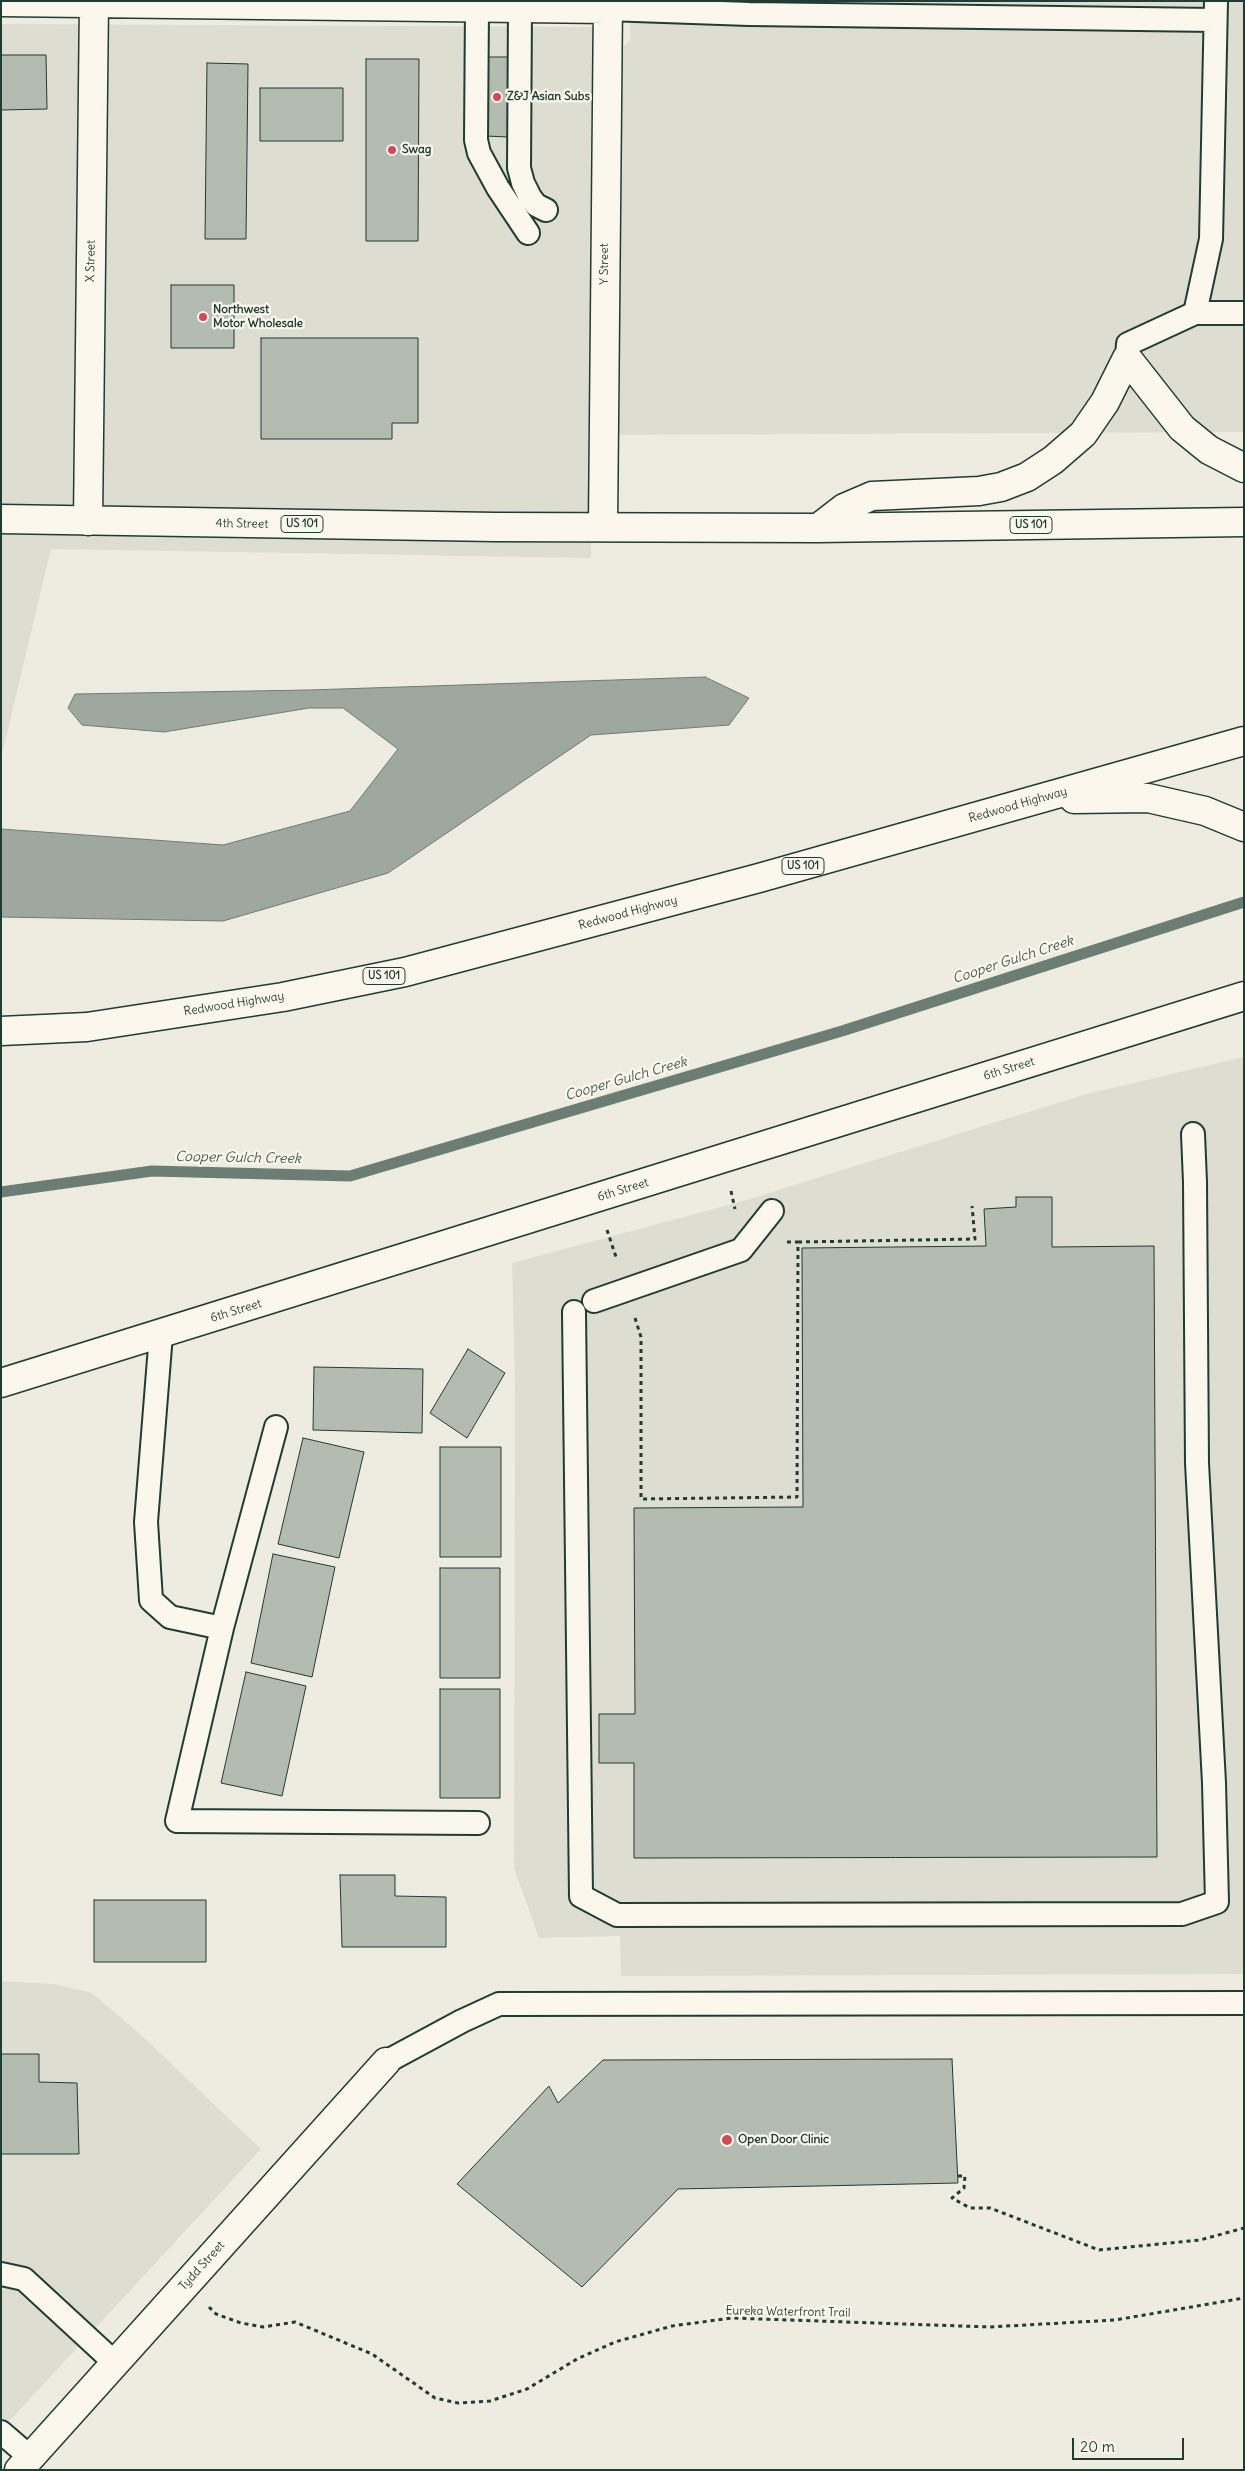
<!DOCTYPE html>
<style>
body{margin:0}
#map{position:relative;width:1245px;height:2471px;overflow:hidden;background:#eeece1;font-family:Delius,sans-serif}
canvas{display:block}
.frame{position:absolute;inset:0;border:2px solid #1f3d34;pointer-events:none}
.scale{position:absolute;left:1072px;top:2438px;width:112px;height:22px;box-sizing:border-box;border:2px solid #1f3d34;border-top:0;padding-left:6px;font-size:15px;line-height:18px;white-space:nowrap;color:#1f3d34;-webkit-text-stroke:4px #fbf7ec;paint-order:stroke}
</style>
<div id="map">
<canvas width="1245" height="2471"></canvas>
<div class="frame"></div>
<div class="scale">20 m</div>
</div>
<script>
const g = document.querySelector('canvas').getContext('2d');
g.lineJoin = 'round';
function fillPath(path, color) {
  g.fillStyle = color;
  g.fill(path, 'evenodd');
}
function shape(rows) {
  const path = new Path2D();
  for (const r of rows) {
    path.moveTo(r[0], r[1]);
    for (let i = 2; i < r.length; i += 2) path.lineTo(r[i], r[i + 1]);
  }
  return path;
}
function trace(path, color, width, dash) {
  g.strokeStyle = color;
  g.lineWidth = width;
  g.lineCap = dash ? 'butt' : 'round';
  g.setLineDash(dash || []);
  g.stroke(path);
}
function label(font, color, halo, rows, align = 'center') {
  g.font = font + ' Delius,sans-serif';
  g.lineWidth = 4.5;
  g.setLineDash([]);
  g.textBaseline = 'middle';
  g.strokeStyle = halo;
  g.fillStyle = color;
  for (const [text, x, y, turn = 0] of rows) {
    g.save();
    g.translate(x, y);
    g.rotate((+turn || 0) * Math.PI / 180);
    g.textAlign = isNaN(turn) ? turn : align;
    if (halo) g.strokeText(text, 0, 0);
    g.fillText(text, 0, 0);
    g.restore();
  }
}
fillPath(shape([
 [631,1,1244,1,1244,432,614,435,618,52,630,40],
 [1,24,593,27,591,558,51,549,1,758],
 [1244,1057,1244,1974,621,1976,620,1936,539,1938,514,1868,515,1383,512,1263,740,1202,1083,1095],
 [1,1981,54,1984,92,1993,142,2036,261,2149,1,2430]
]), '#ddddd2');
const water = shape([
 [705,677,749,698,729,725,591,735,388,873,223,921,1,917,1,829,223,845,350,811,398,749,343,708,309,708,164,732,82,725,68,708,75,694,309,690,705,677]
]);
fillPath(water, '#9fa89f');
trace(water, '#6c7d74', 1);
trace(shape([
 [1,1192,152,1171,350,1176,842,1031,1244,902]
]), '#6c7d74', 11);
const building = shape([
 [1,55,46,55,47,109,1,110,1,55],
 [484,57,509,57,509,137,485,136,484,57],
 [366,59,419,59,418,241,366,241,366,59],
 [207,63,248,64,246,239,205,239,207,63],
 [260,88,343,88,343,141,260,141,260,88],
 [171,285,234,285,234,348,171,348,171,285],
 [261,338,418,338,418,423,392,423,392,439,261,439,261,338],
 [1016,1197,1052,1197,1052,1247,1154,1246,1157,1857,634,1858,634,1763,599,1763,599,1714,635,1714,634,1508,803,1507,802,1248,986,1246,984,1209,1016,1207,1016,1197],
 [468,1349,505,1373,467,1438,430,1413,468,1349],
 [314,1367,423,1369,422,1433,313,1430,314,1367],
 [303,1438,364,1452,339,1558,278,1544,303,1438],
 [440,1447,501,1447,501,1557,440,1557,440,1447],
 [273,1554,335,1567,312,1677,251,1663,273,1554],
 [440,1568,500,1568,500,1678,440,1678,440,1568],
 [246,1672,306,1686,282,1796,221,1783,246,1672],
 [440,1689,500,1689,500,1798,440,1798,440,1689],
 [340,1875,395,1875,395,1896,446,1897,446,1947,342,1947,340,1875],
 [94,1900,206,1900,206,1962,94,1962,94,1900],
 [1,2054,39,2054,39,2082,77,2083,79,2154,1,2154,1,2054],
 [952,2059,958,2183,678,2189,582,2287,457,2184,549,2086,558,2103,603,2060,952,2059]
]);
fillPath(building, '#b4bbb0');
trace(building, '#1f3d34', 1);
const lane = shape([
 [477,7,476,140,479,153,498,188,528,233],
 [520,8,519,168,523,183,530,197,536,205,546,210],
 [607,9,749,14,1215,20],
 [1195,313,1244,313],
 [1127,358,1128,344,1195,313,1211,239,1216,1],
 [594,1301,741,1250,772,1211],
 [574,1312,581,1896,617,1915,1182,1914,1217,1902,1214,1783,1197,1463,1195,1182,1193,1134],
 [161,1334,146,1522,151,1600,170,1617,222,1628],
 [276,1427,222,1628,177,1821,478,1823],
 [386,2062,462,2021,499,2004,1244,2003],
 [1,2274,24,2279,115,2363],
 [1,2432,30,2457]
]);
const street = shape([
 [1,2,607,9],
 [88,521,94,1],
 [603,526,608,1],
 [19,2470,386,2062]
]);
const secondary = shape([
 [1,1383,1244,996]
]);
const highway = shape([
 [1,519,495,527,818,528,1244,522],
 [818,528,844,508,872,496,979,491,1001,487,1027,477,1053,460,1083,434,1105,402,1127,358,1182,428,1209,450,1244,468],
 [1074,799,1148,798,1205,811,1244,827],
 [1,1031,87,1027,283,997,405,972,759,878,1244,741]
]);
trace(lane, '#1f3d34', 26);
trace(street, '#1f3d34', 31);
trace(secondary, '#1f3d34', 31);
trace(highway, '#1f3d34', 31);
trace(shape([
 [731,1191,735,1209],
 [607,1230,617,1260],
 [798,1242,975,1239,972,1206],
 [635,1318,641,1337,641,1499,797,1497,798,1242,787,1242],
 [958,2176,965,2176,964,2188,952,2198,970,2208,990,2208,1099,2250,1200,2240,1244,2228],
 [209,2307,216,2314,241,2323,263,2327,295,2322,372,2354,435,2398,458,2403,490,2401,527,2389,577,2359,615,2342,672,2326,732,2318,990,2327,1115,2320,1244,2298]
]), '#1f3d34', 3, [4, 4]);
trace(lane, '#fbf7ec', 22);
trace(street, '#fbf7ec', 28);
trace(secondary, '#fbf7ec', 28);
trace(highway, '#fbf7ec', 28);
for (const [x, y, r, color] of [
 [497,97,5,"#d1495b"],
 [392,150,5,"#d1495b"],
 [203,317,5,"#d1495b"],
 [727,2140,6,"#d1495b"]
]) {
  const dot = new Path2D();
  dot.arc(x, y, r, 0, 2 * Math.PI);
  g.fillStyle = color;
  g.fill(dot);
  trace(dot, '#fbf7ec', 2);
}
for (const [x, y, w] of [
 [302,524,42],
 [1031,525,42],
 [803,866,42],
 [384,976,42]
]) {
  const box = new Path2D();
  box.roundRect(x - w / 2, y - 8.5, w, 17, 4);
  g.fillStyle = '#fbf7ec';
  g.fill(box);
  trace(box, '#1f3d34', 1);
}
label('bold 11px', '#1f3d34', null, [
 ["US 101",302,524],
 ["US 101",1031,525],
 ["US 101",803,866],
 ["US 101",384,976]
]);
label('bold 12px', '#1f3d34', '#fbf7ec', [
 ["Z&J Asian Subs",507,97],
 ["Swag",402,150],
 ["Northwest",213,310],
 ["Motor Wholesale",213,324],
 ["Open Door Clinic",738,2140]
], 'left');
label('12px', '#1f3d34', '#fbf7ec', [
 ["X Street",91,261,-89],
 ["Y Street",605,264,-90],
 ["4th Street",242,524,1],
 ["Redwood Highway",1018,805,-16],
 ["Redwood Highway",628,913,-15],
 ["Redwood Highway",234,1004,-9],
 ["6th Street",1009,1069,-17],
 ["6th Street",623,1190,-17],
 ["6th Street",236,1311,-17],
 ["Tydd Street",202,2266,-48],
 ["Eureka Waterfront Trail",788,2312,1]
]);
label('italic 14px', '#455d54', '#fbf7ec', [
 ["Cooper Gulch Creek",1013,960,-18],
 ["Cooper Gulch Creek",626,1079,-16],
 ["Cooper Gulch Creek",238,1158,1]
]);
</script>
